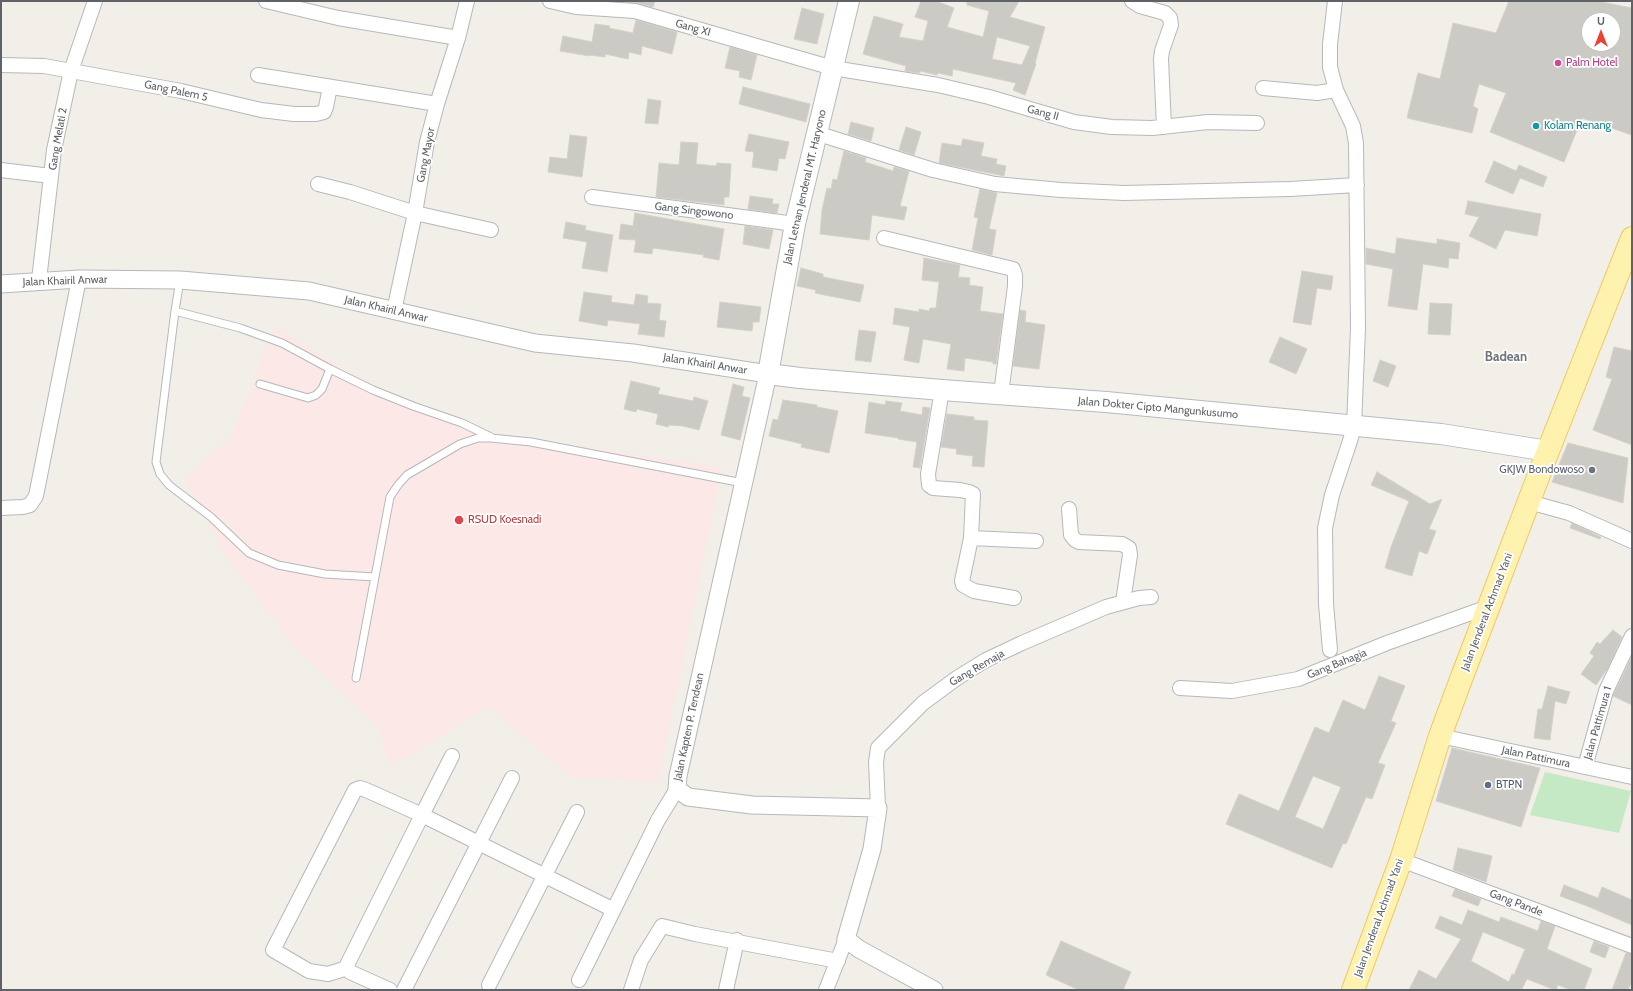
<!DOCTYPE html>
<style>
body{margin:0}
#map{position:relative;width:1633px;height:991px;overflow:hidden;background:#f1efe8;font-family:Cabin,sans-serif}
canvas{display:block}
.frame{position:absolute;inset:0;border:2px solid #5f6368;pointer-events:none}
.north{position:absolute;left:1581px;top:12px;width:40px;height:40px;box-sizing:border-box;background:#fff;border:1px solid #bfc1c3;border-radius:50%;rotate:0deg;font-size:11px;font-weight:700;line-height:16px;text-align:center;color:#5f6368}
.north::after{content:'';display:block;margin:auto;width:14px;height:18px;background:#ea4335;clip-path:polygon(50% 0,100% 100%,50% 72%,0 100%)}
</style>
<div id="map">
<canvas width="1633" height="991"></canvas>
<div class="frame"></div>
<div class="north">U</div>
</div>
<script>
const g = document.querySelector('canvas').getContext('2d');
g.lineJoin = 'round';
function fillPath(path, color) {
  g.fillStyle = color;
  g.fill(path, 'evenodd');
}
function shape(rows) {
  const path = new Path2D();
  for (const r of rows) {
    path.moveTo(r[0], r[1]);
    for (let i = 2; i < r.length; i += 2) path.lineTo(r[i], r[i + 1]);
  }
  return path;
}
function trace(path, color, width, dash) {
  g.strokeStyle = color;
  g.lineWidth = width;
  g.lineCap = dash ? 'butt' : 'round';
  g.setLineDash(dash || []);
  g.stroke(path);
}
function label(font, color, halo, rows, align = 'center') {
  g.font = font + ' Cabin,sans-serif';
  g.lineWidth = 3.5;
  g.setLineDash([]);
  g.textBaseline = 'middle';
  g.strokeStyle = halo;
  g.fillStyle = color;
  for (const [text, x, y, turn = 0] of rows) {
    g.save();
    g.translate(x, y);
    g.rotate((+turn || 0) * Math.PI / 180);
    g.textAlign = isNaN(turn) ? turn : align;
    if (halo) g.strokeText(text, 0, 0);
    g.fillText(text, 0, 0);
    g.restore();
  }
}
fillPath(shape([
 [274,326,348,371,465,430,722,467,658,782,570,777,488,706,391,767,377,726,293,645,228,560,185,479,232,436]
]), '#fce8e6');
fillPath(shape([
 [1545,772,1631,791,1619,833,1530,815]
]), '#c5e8c5');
const building = shape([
 [617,1,655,1,653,7,636,3,617,1],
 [921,1,936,1,954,8,947,27,983,37,989,11,967,5,967,1,1019,1,1010,17,1045,27,1035,63,1036,64,1025,95,1013,90,1016,83,953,69,952,76,938,73,937,75,920,71,920,73,905,71,906,66,863,54,874,16,903,24,899,37,923,41,928,21,915,17,921,1],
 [997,37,1030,46,1022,65,992,59,997,37],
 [1509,1,1596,1,1632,8,1632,135,1582,118,1564,162,1490,132,1506,93,1479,84,1473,106,1478,109,1472,133,1407,118,1418,73,1440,79,1453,23,1496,33,1509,1],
 [1589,20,1613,20,1613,44,1589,44,1589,20],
 [802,8,824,14,817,44,794,39,802,8],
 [636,20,677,32,672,54,642,46,641,55,629,52,628,59,605,54,605,57,589,55,589,56,560,51,563,36,592,42,595,24,610,26,609,28,633,33,636,20],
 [730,47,757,55,751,80,739,77,740,71,725,68,730,47],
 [743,87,810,104,806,122,739,104,743,87],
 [648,99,661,101,658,124,645,123,648,99],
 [851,122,874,128,871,141,848,134,851,122],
 [906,127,921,132,914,155,899,150,906,127],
 [749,134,789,142,785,159,779,158,777,171,752,167,754,152,745,151,749,134],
 [570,135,587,137,582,177,548,172,550,157,567,159,570,135],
 [963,139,984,143,981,156,997,159,996,164,1006,166,1004,176,939,163,942,143,961,146,963,139],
 [681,142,698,143,696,164,716,166,717,163,731,164,729,197,724,197,724,205,656,197,659,163,679,165,681,142],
 [844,151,866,158,865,162,893,171,894,167,909,171,900,206,907,207,904,220,872,215,869,240,820,234,822,210,827,188,831,189,833,179,837,180,844,151],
 [1494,161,1516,171,1519,165,1547,177,1543,187,1520,178,1513,194,1485,182,1494,161],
 [980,189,997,193,989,229,996,230,992,255,972,250,978,218,974,217,980,189],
 [750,196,773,199,772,204,779,204,777,213,748,209,750,196],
 [1468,201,1541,214,1537,236,1505,230,1496,249,1469,236,1479,217,1465,214,1468,201],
 [635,213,724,229,719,260,703,257,704,255,653,248,652,254,634,252,636,240,619,239,621,224,633,226,635,213],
 [566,222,586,226,585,230,613,235,607,272,582,268,587,242,563,238,566,222],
 [745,226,773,230,769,249,743,244,745,226],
 [1397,238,1437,244,1437,239,1460,243,1458,259,1449,258,1448,268,1423,264,1417,310,1388,306,1393,269,1366,264,1366,248,1395,254,1397,238],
 [924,258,960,265,958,277,970,278,969,285,983,287,980,311,1003,314,996,364,993,364,993,362,965,358,964,371,947,369,951,344,923,339,919,363,904,360,910,327,893,324,895,308,919,312,919,309,929,311,930,308,936,308,939,282,922,280,924,258],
 [801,268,823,274,823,277,864,285,860,302,815,293,816,290,797,286,801,268],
 [1302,271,1333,276,1331,290,1317,288,1311,325,1293,322,1302,271],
 [584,292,612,296,611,302,634,305,636,294,648,296,647,303,661,304,659,320,666,321,664,337,638,334,640,324,608,320,607,326,579,321,584,292],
 [720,302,761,307,759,322,753,322,752,331,717,327,720,302],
 [1430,303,1452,304,1450,335,1428,334,1430,303],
 [1020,310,1026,311,1025,322,1045,325,1039,369,1013,366,1020,310],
 [859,330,876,332,871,362,855,360,859,330],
 [1280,337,1307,349,1296,374,1269,362,1280,337],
 [1614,347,1632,351,1632,445,1593,430,1612,379,1606,377,1614,347],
 [1380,360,1396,366,1388,387,1373,381,1380,360],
 [631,381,660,388,658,394,693,401,694,397,708,401,699,430,683,426,669,425,668,427,656,424,658,414,637,409,636,412,624,409,631,381],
 [733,384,744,387,742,396,750,398,740,440,721,435,733,384],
 [783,400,817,405,817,407,838,411,829,453,801,447,802,444,769,436,773,419,778,420,783,400],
 [886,401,902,403,900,411,922,415,923,407,930,408,920,468,913,467,917,442,898,439,898,438,865,433,869,402,885,405,886,401],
 [947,414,974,417,974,420,988,421,984,467,972,466,973,456,956,454,957,449,941,447,947,414],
 [1568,443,1628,458,1623,503,1552,482,1568,443],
 [1377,472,1430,504,1442,499,1429,529,1436,531,1427,554,1419,551,1412,576,1385,568,1391,547,1409,501,1371,485,1377,472],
 [1572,523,1601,537,1600,539,1570,528,1572,523],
 [1613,630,1622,637,1608,668,1596,685,1581,674,1594,656,1590,653,1597,642,1600,644,1613,630],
 [1632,656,1632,705,1613,696,1632,656],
 [1379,676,1405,686,1391,721,1396,723,1378,763,1385,765,1372,799,1366,797,1346,844,1343,843,1332,868,1226,824,1239,794,1279,811,1315,727,1329,733,1343,700,1365,710,1379,676],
 [1313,776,1341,787,1323,829,1295,817,1313,776],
 [1548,686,1570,692,1566,704,1555,701,1550,740,1534,738,1538,709,1542,709,1548,686],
 [1452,748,1540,768,1521,827,1436,801,1452,748],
 [1458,848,1492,856,1486,882,1453,870,1458,848],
 [1564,885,1598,898,1602,887,1632,900,1632,925,1587,906,1560,896,1564,885],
 [1455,889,1481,899,1478,906,1452,896,1455,889],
 [1468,910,1499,922,1501,917,1538,931,1541,921,1555,926,1547,949,1592,969,1584,990,1571,990,1558,985,1556,990,1555,990,1527,979,1522,989,1524,990,1409,990,1419,970,1436,979,1461,939,1435,928,1440,916,1462,925,1468,910],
 [1483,932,1525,949,1514,975,1512,974,1509,982,1471,961,1483,932],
 [1061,941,1131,972,1123,990,1079,990,1046,975,1061,941],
 [1594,941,1609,947,1605,958,1590,952,1594,941],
 [1626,953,1632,954,1632,981,1628,990,1612,990,1626,953]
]);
fillPath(building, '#cccac5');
trace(building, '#d6d1c6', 1);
const service = shape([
 [180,280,175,311,156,462,160,474,169,485,211,517,249,553,278,565,325,574,375,577],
 [175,311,240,328,282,343,330,369,373,390,413,406,462,423,491,437],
 [260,384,308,398,316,395,322,389,330,369],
 [356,678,390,497,398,485,407,475,460,444,478,438,491,438,531,442,743,483]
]);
const minor = shape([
 [266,1,338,18,458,38],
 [550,1,576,7,635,11,833,68,938,85,989,97,1074,122,1112,127,1152,128,1208,122,1257,123],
 [1132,1,1140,6,1165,13,1170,18,1171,25,1162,51,1161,59,1164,127],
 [1,65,44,66,181,91,261,110,294,114,316,114,324,112,326,107,330,87],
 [258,75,437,104],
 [1263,88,1317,93,1336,90],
 [816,133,933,170,995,184,1061,190,1124,193,1290,189,1357,185],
 [1,170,51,176],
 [318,184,350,192,415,213,491,230],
 [592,197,795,224],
 [884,238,1013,269,1015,275,1015,286,1001,394],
 [39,280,54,150,71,71,95,1],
 [394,311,415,213,427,142,437,104,458,38,467,1],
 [942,390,928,474,929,485,933,488,960,490,969,492,973,494,971,538,1036,541],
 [1529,502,1569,513,1632,541],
 [1,508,23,507,30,505,36,496,79,279],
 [1069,509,1071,535,1075,540,1079,542,1122,544,1129,548,1130,555,1123,602],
 [971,538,962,581,963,585,974,591,1014,598],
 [1330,650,1326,604,1325,528,1332,495,1350,441,1354,426,1358,328,1356,143,1353,126,1336,90,1330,67,1330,44,1335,1],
 [1180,688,1232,691,1298,679,1387,643,1488,607],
 [1440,736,1632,777],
 [1585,767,1606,691,1632,636],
 [878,808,876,762,878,748,923,703,957,678,986,660,1022,643,1106,607,1139,598,1151,597],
 [1401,860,1632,946],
 [347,968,328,974,309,971,273,950,355,790,360,788,366,790,422,815,452,756],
 [579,980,658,820,677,789],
 [489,985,577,812],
 [390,990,350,972,347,968,347,965,422,815,612,909],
 [404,990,512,778],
 [631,990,641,960,662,926,695,934,838,961],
 [726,990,737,940],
 [826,990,846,939]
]);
const tertiary = shape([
 [1,284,79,279,180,280,309,291,535,343,633,353,768,374,678,776,677,789,688,797,752,805,878,808,872,849,846,939,859,949,934,990]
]);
const secondary = shape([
 [849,1,795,224,768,374,800,378,942,390,1106,402,1441,434,1548,451]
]);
const primary = shape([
 [1353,990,1401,860,1440,736,1460,682,1548,451,1632,238]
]);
trace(service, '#b5b8bc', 9);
trace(minor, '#b5b8bc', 16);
trace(tertiary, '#b5b8bc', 19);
trace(secondary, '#b6babf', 22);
trace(primary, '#f2c960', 24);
trace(service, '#fff', 7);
trace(minor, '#fff', 14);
trace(tertiary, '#fff', 17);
trace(secondary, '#fff', 20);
trace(primary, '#fff2af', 22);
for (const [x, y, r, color] of [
 [1558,63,4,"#d1479c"],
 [1536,126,4,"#0f9aa8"],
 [1592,470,4,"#6b7280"],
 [459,520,5,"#e0444e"],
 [1488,785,4,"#5c6f8a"]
]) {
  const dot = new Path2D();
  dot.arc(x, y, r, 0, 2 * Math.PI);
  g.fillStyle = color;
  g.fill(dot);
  trace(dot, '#fff', 1.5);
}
label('11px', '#5f6368', '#fff', [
 ["Gang XI",693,28,16],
 ["Gang Palem 5",176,91,12],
 ["Gang II",1043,113,15],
 ["Gang Melati 2",58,139,-80],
 ["Gang Mayor",426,155,-79],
 ["Jalan Letnan Jenderal MT. Haryono",805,187,-77],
 ["Gang Singowono",694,211,7],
 ["Jalan Khairil Anwar",65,281,-2],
 ["Jalan Khairil Anwar",386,309,13],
 ["Jalan Khairil Anwar",705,364,9],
 ["Jalan Dokter Cipto Mangunkusumo",1158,408,5],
 ["Jalan Jenderal Achmad Yani",1487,612,-69],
 ["Gang Bahagia",1337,664,-22],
 ["Gang Remaja",977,668,-30],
 ["Jalan Pattimura 1",1598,723,-74],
 ["Jalan Kapten P. Tendean",689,727,-78],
 ["Jalan Pattimura",1536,757,12],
 ["Gang Pande",1516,903,21],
 ["Jalan Jenderal Achmad Yani",1379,918,-70]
]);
label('11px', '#b23c85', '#fff', [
 ["Palm Hotel",1566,63]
], 'left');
label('11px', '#0d838f', '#fff', [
 ["Kolam Renang",1544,126]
], 'left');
label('11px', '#5b616d', '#fff', [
 ["GKJW Bondowoso",1584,470]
], 'right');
label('11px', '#be3a42', '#fff', [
 ["RSUD Koesnadi",468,520]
], 'left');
label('11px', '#4e5e75', '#fff', [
 ["BTPN",1496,785]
], 'left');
label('bold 13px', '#70757a', '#fff', [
 ["Badean",1506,357]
]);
</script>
